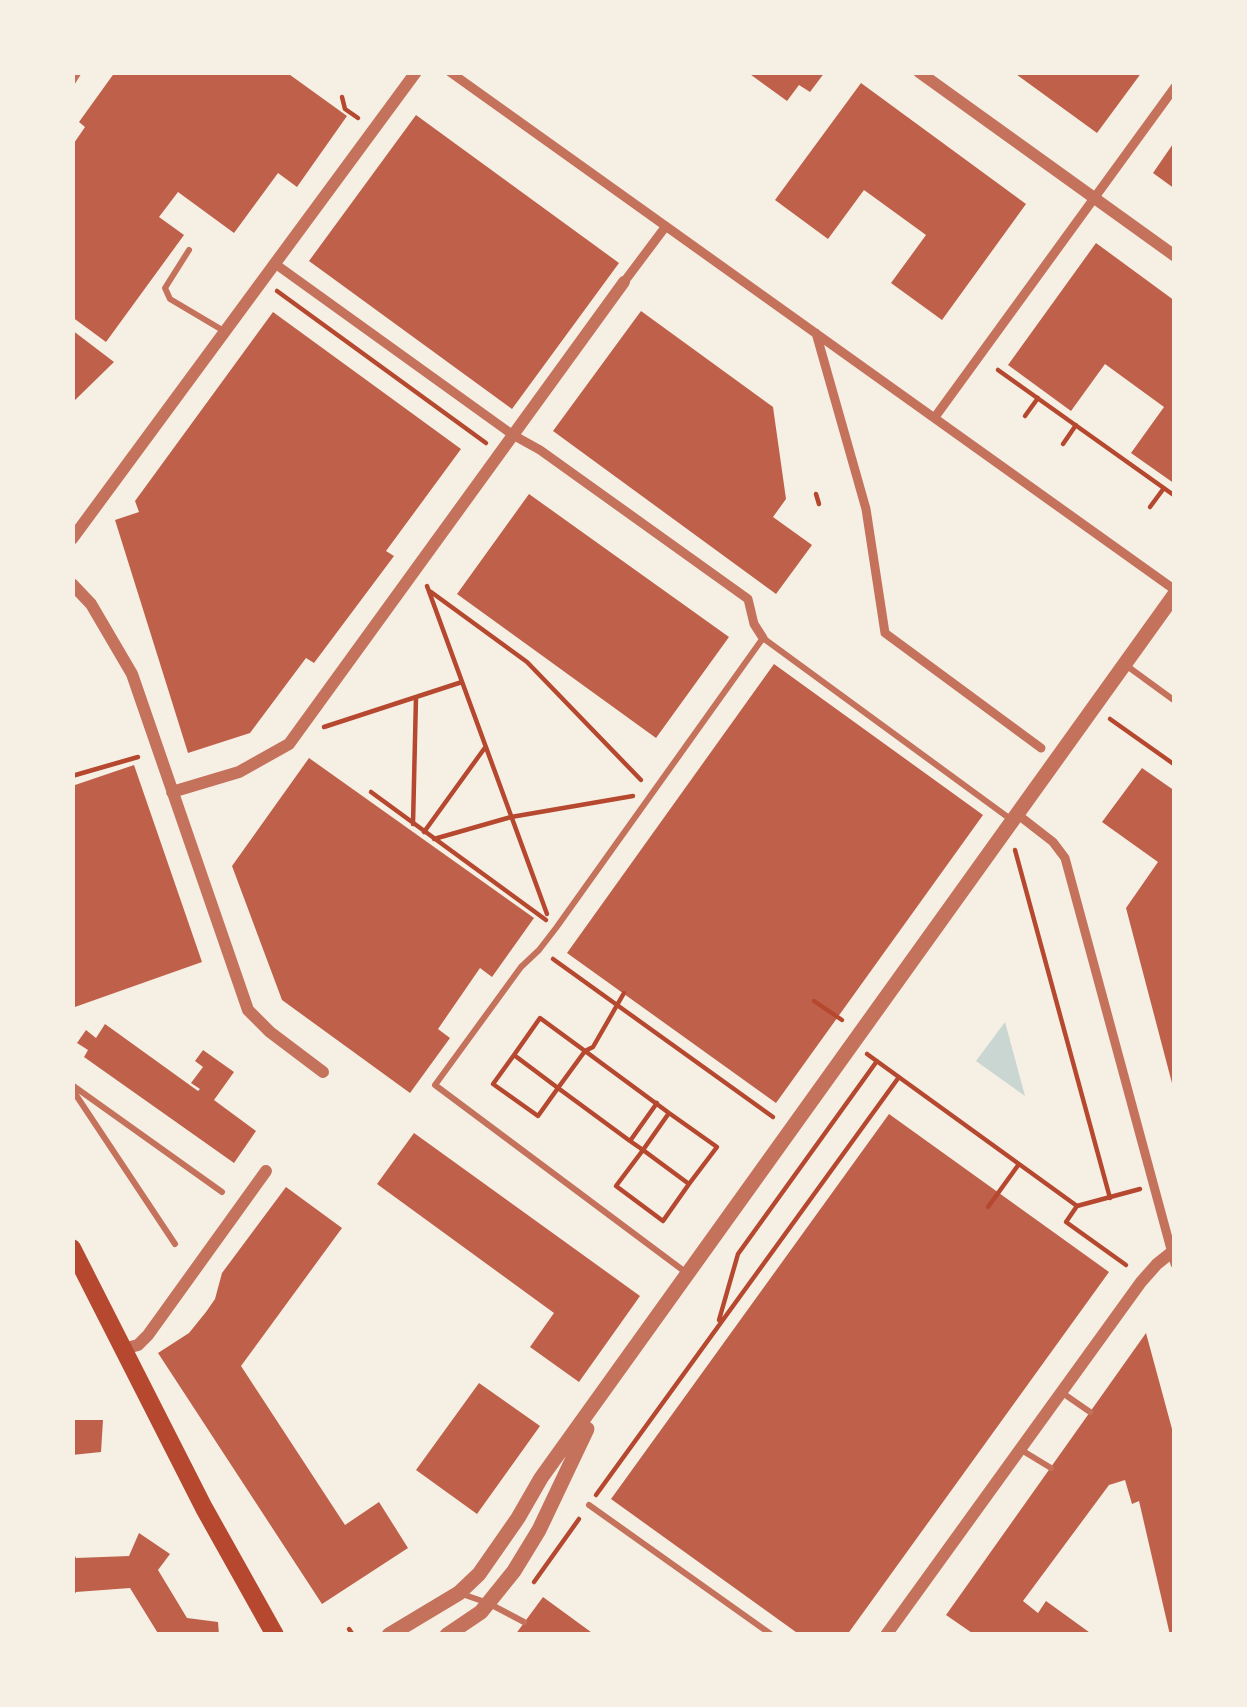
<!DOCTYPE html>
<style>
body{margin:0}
#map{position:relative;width:1247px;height:1707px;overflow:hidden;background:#f6efe4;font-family:Raleway,sans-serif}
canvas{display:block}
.frame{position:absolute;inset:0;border:75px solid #f6efe4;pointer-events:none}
</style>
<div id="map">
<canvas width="1247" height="1707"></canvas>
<div class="frame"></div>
</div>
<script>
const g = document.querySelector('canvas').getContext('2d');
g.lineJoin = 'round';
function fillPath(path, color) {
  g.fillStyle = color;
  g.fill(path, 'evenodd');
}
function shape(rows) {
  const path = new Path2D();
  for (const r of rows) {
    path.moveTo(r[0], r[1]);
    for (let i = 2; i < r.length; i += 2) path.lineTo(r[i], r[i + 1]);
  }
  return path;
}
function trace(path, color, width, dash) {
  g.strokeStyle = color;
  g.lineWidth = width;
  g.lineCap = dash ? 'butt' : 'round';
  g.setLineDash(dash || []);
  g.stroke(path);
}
fillPath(shape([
 [1005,1022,1025,1096,976,1061]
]), '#c9d6d2');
fillPath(shape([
 [115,72,286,72,347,116,297,187,278,173,234,233,178,192,159,217,184,235,106,342,72,317,72,146,85,127,79,122],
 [747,72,825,72,810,92,799,85,787,101],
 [1013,72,1142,72,1097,133],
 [861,83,1026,204,942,320,891,283,926,235,864,190,828,239,775,200],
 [416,115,619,263,512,409,309,261],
 [1175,141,1175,189,1153,173],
 [1096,243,1175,301,1175,484,1131,453,1164,407,1105,364,1071,411,1008,365],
 [641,311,773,407,786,499,773,517,812,545,776,594,553,431],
 [273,312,461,449,386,551,394,556,314,663,306,658,250,733,188,753,115,520,139,512,135,501],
 [72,330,114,362,72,403],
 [529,494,729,637,656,738,457,594],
 [774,664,983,815,776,1103,567,953],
 [309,758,534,918,492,977,480,968,438,1029,450,1038,410,1093,282,1000,232,866],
 [134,765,202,962,72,1008,72,786],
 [1142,768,1175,791,1173,1087,1126,908,1158,862,1102,822],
 [105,1024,198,1091,200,1089,191,1083,203,1067,195,1061,203,1050,234,1072,214,1100,256,1131,234,1163,84,1057,88,1050,77,1043,86,1030,96,1038],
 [889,1114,1109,1272,847,1635,800,1635,611,1499],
 [414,1133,640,1296,579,1382,530,1347,554,1313,377,1184],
 [286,1187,342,1228,241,1366,345,1525,379,1502,408,1548,322,1604,158,1353,189,1333,206,1312,215,1299,222,1273],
 [1146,1333,1175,1440,1175,1635,1170,1635,1139,1501,1132,1504,1125,1480,1109,1485,1023,1601,1038,1613,1046,1601,1093,1635,975,1635,946,1615],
 [479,1383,540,1426,477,1514,416,1470],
 [72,1420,103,1420,101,1452,72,1455],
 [139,1533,170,1554,158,1570,187,1618,218,1622,219,1635,159,1635,130,1588,76,1592,72,1599,72,1549,76,1558,129,1556],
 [543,1597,595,1635,515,1635]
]), '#bf614a');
trace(shape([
 [342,97,345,109,358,118],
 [277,291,486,443],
 [998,370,1175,496],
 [1025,416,1038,398],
 [1063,444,1076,425],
 [816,494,819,504],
 [1150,507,1164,488],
 [427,586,547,914],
 [431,592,527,662,641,780],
 [1110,719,1175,765],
 [324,727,462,682],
 [72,776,138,757],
 [371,792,546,920],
 [413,824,416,697],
 [424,832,484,749],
 [434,839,511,817,633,796],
 [1015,850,1110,1198],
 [553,959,773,1117],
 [814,1001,842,1020],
 [867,1054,1077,1206,1140,1189],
 [514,1055,493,1084,538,1116,558,1088,585,1051,669,1113,643,1150,630,1141,558,1088,514,1055,540,1018,585,1051,593,1047,624,993],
 [669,1113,717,1147,689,1184,643,1150,616,1186,663,1221,689,1184],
 [630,1141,657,1103],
 [1077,1206,1066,1222,1126,1265],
 [988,1207,1019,1164],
 [719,1320,738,1254,877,1061],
 [596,1495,899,1077],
 [534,1582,579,1519],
 [349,1629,353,1635]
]), '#b5482f', 4.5);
trace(shape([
 [72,83,79,72],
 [189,250,165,288,170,299,224,331],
 [1127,666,1175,701],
 [72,1085,222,1192],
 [72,1089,175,1244],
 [688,1274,435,1085,521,967,539,950,556,928,763,638,1009,818],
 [1064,1394,1090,1412],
 [1023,1451,1051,1468],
 [589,1505,772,1635],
 [462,1594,488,1603,524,1622]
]), '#c5725c', 6);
trace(shape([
 [450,72,1175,590],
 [274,263,513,435,540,450,748,599,754,624,763,638],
 [624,282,666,226],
 [816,333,866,509,885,633,1041,748],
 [935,417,1175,87],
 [1017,814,1053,842,1065,858,1175,1264]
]), '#c5725c', 9);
trace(shape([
 [919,72,1175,256],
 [72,539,416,72],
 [72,584,91,604,132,674,248,1010,270,1032,323,1072],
 [172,792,239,772,289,744,624,282],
 [123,1349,138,1345,148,1335,266,1171],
 [886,1635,1141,1282,1157,1264,1172,1252]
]), '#c5725c', 12);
trace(shape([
 [389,1635,459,1593,479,1574,518,1518,541,1478,1175,594],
 [447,1635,481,1612,514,1571,539,1530,587,1429]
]), '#c5725c', 15);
trace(shape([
 [72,1248,204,1508,275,1635]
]), '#b5482f', 18);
</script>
